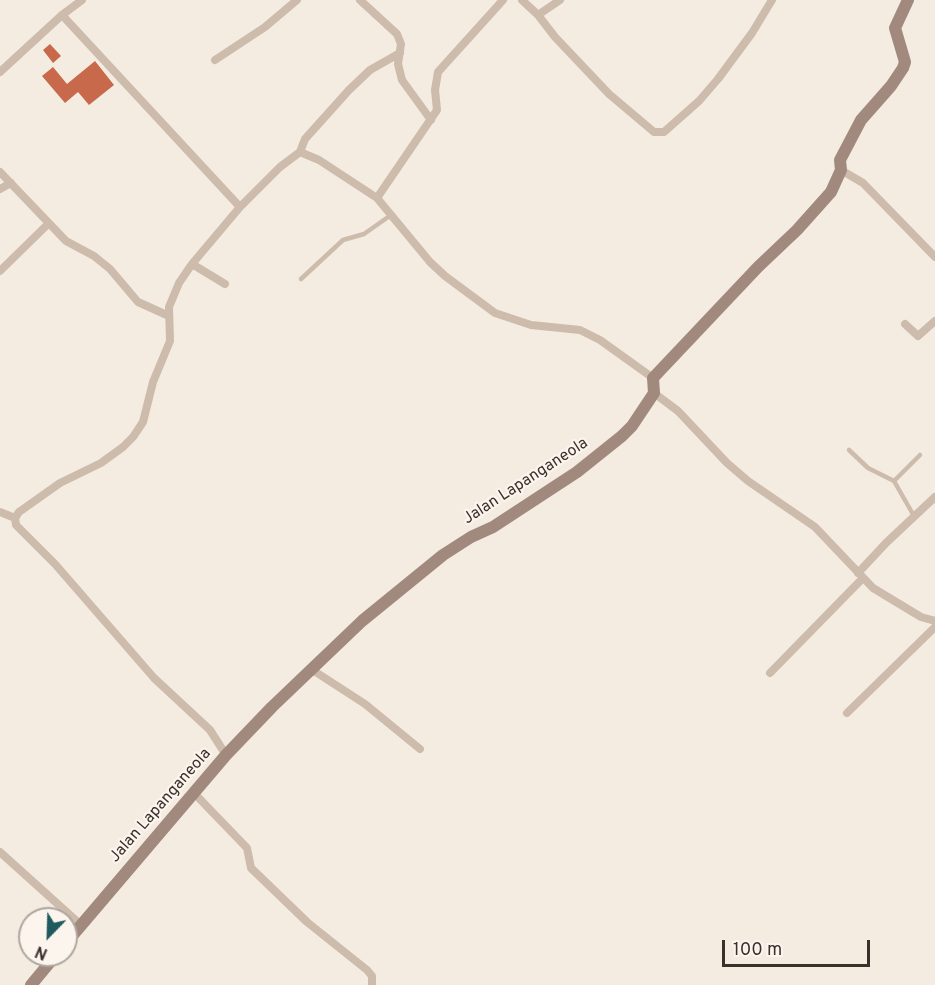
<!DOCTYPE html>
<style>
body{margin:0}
#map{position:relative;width:935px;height:985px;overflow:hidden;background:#f4ebe1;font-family:Overpass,sans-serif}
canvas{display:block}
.north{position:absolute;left:18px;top:907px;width:60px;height:60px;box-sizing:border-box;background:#fbf5ee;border:2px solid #aea6a0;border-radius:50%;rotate:203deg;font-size:16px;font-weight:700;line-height:24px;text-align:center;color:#3b302b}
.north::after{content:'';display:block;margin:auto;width:21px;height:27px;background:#1f5a5e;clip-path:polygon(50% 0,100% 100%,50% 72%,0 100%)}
.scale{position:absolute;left:722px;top:940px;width:148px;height:27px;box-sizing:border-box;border:3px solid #3b302b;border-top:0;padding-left:8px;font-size:18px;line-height:21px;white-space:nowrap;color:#3b302b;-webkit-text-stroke:4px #fbf5ee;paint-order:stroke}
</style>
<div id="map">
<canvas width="935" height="985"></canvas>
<div class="north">N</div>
<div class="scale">100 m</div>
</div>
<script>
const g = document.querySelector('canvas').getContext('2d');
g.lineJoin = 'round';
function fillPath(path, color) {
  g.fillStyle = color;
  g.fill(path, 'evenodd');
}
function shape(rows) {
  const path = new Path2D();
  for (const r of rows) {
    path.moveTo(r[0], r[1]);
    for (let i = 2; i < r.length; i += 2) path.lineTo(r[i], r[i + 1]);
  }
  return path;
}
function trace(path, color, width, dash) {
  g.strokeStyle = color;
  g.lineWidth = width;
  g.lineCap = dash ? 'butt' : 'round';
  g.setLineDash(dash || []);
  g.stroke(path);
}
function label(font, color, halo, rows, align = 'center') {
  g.font = font + ' Overpass,sans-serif';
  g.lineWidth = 4.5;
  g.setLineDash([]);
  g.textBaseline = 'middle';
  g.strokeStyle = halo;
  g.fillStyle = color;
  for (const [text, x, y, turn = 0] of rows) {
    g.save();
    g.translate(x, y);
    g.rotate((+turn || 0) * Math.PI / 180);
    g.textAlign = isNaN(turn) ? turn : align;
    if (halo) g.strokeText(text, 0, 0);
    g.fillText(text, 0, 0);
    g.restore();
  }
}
fillPath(shape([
 [50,44,61,56,53,63,43,50],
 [95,61,114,85,89,105,78,92,65,103,42,76,53,67,67,84]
]), '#c8694b');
trace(shape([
 [301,279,343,240,364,234,391,215],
 [849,450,868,468,894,481,914,516],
 [894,481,920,455]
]), '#cdbbac', 4.5);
trace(shape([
 [360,0,397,34,401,44,398,64,402,80,431,120],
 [522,0,538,15,555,37,609,94,654,132,664,132,699,101,718,79,752,33,772,0],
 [62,15,240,207],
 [538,15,560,0],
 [215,60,265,27,297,0],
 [0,72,62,15,82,0],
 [300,152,305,139,349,90,370,70,400,53],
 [841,170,863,183,935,257],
 [0,172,66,241,94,256,110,269,138,302,169,316],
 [0,189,11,183],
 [377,198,437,110,435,90,438,72,503,0],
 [192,264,225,284],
 [0,271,48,224],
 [905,324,918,336,935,321],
 [654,393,678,411,727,463,748,481,815,527,873,588,921,617,935,621],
 [0,512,15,518],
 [858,573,886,543,935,497],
 [311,669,365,704,420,749],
 [770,673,863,578],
 [847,713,935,627],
 [226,755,210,730,154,678,55,564,16,525,15,518,19,512,60,483,101,463,123,447,133,437,143,422,153,382,170,341,169,307,179,283,192,264,240,207,280,167,300,152,319,160,377,198,430,262,445,276,495,313,531,325,580,330,600,340,653,378],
 [193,792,247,848,251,868,307,922,367,970,372,976,372,985],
 [0,852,81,925]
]), '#cdbbac', 8);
trace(shape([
 [66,943,226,755,272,707,362,621,443,555,471,537,493,527,577,472,622,436,632,426,654,393,653,378,758,267,797,230,831,192,841,170,840,160,861,120,891,86,903,68,905,62,895,28,908,0],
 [31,985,56,955]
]), '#a18a7d', 12);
label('16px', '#3b302b', '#fbf5ee', [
 ["Jalan Lapanganeola",526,482,-33],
 ["Jalan Lapanganeola",161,806,-49]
]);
</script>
